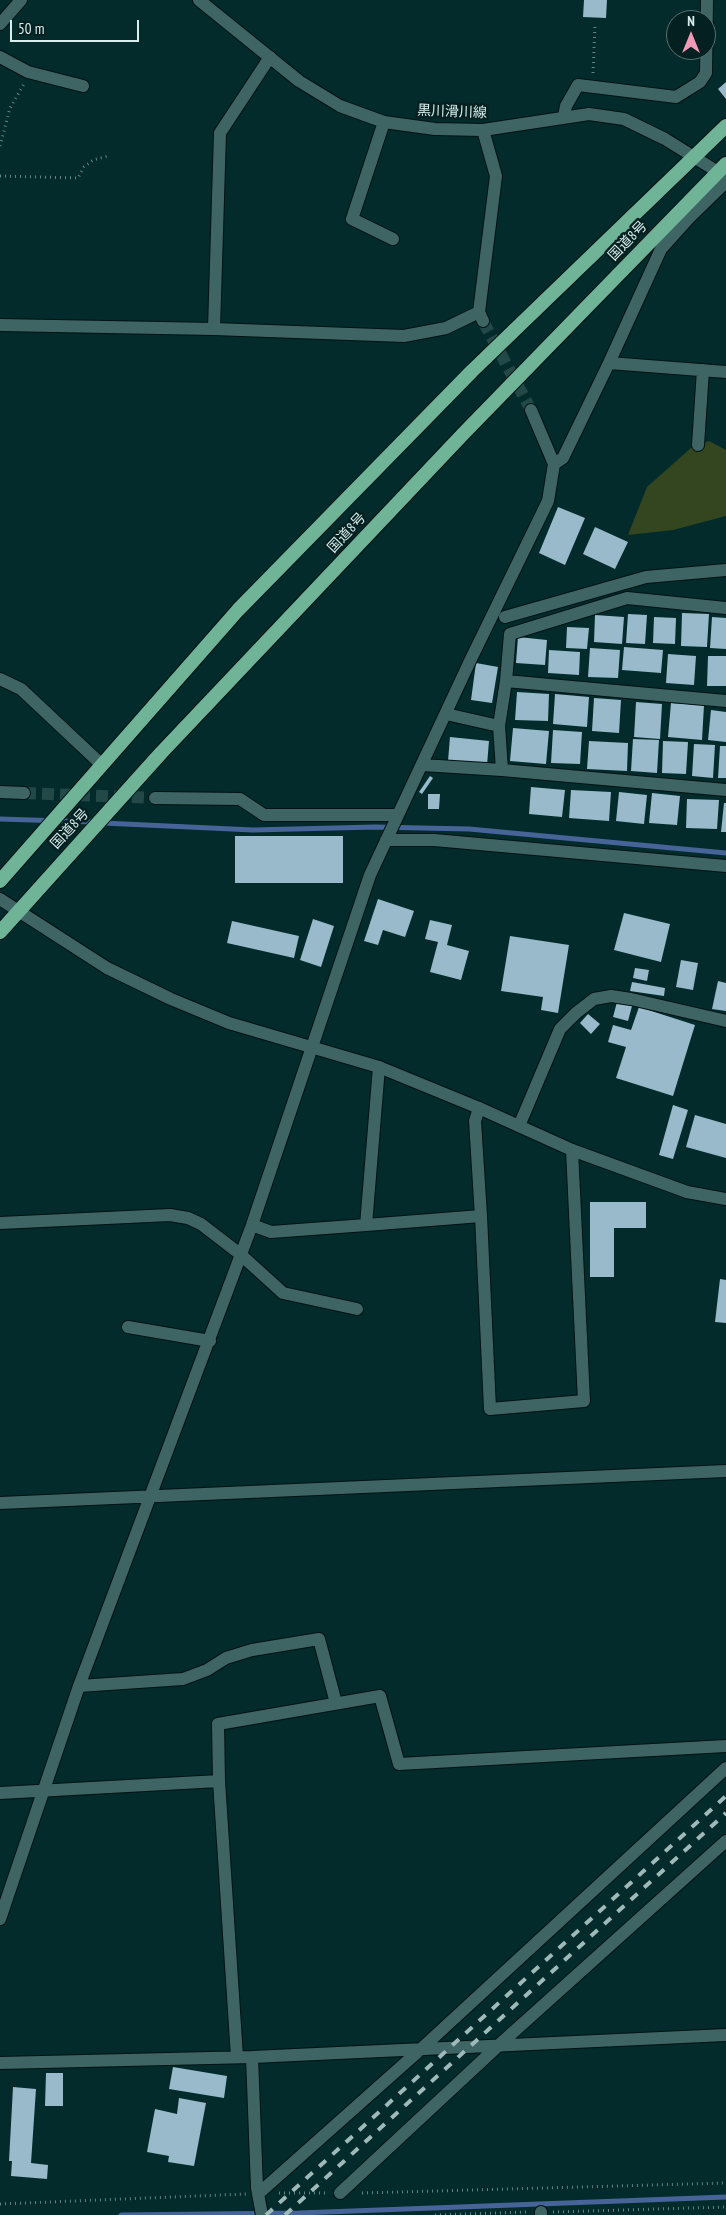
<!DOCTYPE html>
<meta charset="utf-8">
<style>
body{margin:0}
#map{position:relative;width:726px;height:2215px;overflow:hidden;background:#032b2b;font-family:"PT Sans Narrow",sans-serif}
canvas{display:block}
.north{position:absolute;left:666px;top:10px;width:50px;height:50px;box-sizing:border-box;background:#042020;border:1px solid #597272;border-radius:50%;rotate:0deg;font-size:14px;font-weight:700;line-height:20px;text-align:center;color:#d9eded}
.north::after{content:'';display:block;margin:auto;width:18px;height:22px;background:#f09ab6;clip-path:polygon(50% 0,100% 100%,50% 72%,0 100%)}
.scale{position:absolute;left:10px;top:20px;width:129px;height:22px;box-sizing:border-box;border:2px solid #d9eded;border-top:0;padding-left:6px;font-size:15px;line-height:18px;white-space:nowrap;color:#d9eded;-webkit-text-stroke:4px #042020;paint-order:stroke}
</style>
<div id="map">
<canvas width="726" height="2215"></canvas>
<div class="north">N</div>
<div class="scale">50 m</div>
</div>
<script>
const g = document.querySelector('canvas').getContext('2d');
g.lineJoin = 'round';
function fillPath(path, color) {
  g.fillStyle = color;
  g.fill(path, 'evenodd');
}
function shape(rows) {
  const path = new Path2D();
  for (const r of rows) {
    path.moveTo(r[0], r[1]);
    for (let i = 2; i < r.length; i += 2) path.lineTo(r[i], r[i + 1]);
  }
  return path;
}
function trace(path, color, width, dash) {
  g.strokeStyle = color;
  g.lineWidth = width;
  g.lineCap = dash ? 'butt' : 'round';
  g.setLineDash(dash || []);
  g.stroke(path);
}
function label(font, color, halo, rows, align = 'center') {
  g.font = font + ' "PT Sans Narrow","Noto Sans JP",sans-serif';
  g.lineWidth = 5;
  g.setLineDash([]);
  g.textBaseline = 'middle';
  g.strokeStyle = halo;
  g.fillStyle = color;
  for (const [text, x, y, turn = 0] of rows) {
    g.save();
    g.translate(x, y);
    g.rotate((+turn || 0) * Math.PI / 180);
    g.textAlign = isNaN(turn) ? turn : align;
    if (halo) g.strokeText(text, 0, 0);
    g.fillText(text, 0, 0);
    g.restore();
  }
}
fillPath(shape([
 [709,441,726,450,726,516,673,530,628,535,647,487,691,448]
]), '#33461f');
trace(shape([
 [0,819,94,822],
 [103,823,253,830,375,827,469,829,726,853],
 [121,2215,299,2213,726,2197]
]), '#466498', 5);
fillPath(shape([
 [584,0,607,0,606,18,583,17],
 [726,82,726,99,718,89],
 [558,507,585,518,565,565,539,553],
 [595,527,628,542,615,569,583,554],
 [682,613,709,614,707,647,681,646],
 [628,614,647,615,645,644,626,643],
 [595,615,624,617,622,644,594,642],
 [654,617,676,618,675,644,653,643],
 [712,617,726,618,726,649,710,648],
 [567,627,589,628,587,649,566,648],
 [518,637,547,640,545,665,516,663],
 [624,647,663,650,661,673,622,670],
 [590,648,620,650,618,678,588,677],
 [549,650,580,652,579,675,548,673],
 [668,654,696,656,694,685,666,683],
 [708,656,726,656,726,686,707,686],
 [476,663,498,667,492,703,471,700],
 [517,692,549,694,548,721,515,720],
 [555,694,589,697,587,727,553,724],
 [594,698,621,700,619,733,592,731],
 [636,702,662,704,660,739,634,737],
 [671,703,704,705,702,740,668,737],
 [711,710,726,712,726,742,708,740],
 [513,728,549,731,546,764,510,761],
 [553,730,582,732,580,764,551,763],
 [450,737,489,741,487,765,448,761],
 [633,739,659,740,657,773,631,771],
 [589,741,628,743,627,771,587,769],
 [663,741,688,742,686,774,662,773],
 [694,744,715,745,713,778,692,776],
 [720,746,726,746,726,778,718,778],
 [430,776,433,778,422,794,419,792],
 [531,787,565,790,562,817,529,814],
 [571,790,611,792,609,821,569,818],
 [619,792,647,795,644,824,616,821],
 [652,793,680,796,677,825,649,823],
 [428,794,440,794,439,809,428,809],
 [687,799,719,800,717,829,686,828],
 [724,803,726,803,726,832,721,832],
 [235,836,343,836,343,883,235,883],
 [378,899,414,911,405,937,383,930,378,945,364,941],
 [624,913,670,924,661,962,614,950],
 [313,919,334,926,321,967,300,960],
 [430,920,452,925,447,945,469,951,461,980,430,972,438,942,425,939],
 [232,921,299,936,294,958,227,943],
 [510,936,569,945,558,1013,541,1010,543,997,501,991],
 [681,960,698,963,693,990,676,987],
 [635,968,649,970,647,981,633,978],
 [718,981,726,983,726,1011,712,1009],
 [632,982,665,988,664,996,630,991],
 [617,1002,632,1006,628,1021,613,1017],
 [639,1007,695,1025,673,1096,616,1078,626,1047,608,1042,613,1025,631,1030],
 [588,1014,600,1024,591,1034,580,1023],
 [673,1105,688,1110,673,1159,659,1155],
 [695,1115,726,1124,726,1158,686,1147],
 [590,1202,646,1202,646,1228,614,1228,614,1277,590,1277],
 [720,1279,726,1280,726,1323,715,1322],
 [173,2067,227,2076,224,2098,169,2089],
 [46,2073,63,2073,63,2106,45,2106],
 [13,2087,36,2089,31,2163,48,2165,47,2179,11,2176,12,2161,9,2161],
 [179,2098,206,2103,194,2166,168,2162,169,2156,147,2152,155,2109,177,2114]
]), '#99baca');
trace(shape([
 [483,321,531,410],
 [24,793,155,798]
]), '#234848', 12, [12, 6]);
const minor = shape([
 [0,57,28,72,83,86],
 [564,116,566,106,578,85,676,97,700,82,706,73,707,0],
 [384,122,352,219,393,239],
 [483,130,496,176,479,312,483,321],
 [0,325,214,329,404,336,446,328,479,312],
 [214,329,220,133,270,57],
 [609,363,726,372],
 [698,445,703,370],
 [554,464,563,458,609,363,661,249,689,218,726,182],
 [505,617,646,577,726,570],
 [0,679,21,689,102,765],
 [506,681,510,634,627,598,726,608],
 [446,714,499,726,506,681,726,701],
 [499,726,502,770,726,790],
 [422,765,502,770],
 [0,792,24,793],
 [155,798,240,799,264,815,398,815],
 [386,840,434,840,726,866],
 [519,1126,560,1029,576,1013,594,999,611,996,631,999,726,1021],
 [481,1216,490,1409,584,1401,572,1150],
 [0,1223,170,1215,188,1218,201,1224,240,1254,283,1293,357,1309],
 [252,1225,271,1232,366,1225,379,1067],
 [366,1225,481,1216,475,1121,479,1108],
 [128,1327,210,1341],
 [0,1503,726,1471],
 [79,1686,183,1679,207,1670,226,1658,252,1650,319,1639,336,1703],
 [219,1781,237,2057],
 [0,1793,219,1781,218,1724,380,1696,399,1764,726,1746],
 [0,1919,79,1686,252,1225,370,875,470,661,548,501,554,464,531,410],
 [252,2057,257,2188,262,2215],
 [0,2063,252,2057,726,2035],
 [340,2193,499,2045,726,1841],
 [258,2194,421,2049,726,1768],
 [541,2215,541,2212]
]);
const tertiary = shape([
 [0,24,21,0],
 [0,899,107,968,171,999,229,1023,379,1067,479,1108,572,1150,687,1192,726,1199]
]);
const secondary = shape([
 [199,0,299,81,340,106,384,122,435,129,483,130,589,114,624,119,665,139,726,177]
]);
const trunk = shape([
 [0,881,238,610,472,371,726,126],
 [0,932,161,753,463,434,726,164]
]);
trace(minor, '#001213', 14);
trace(tertiary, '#001213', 14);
trace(secondary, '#001213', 14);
trace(trunk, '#001213', 16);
trace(shape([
 [593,73,595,24],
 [0,146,10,108,24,84],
 [0,176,78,178,84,167,93,160,108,156],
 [279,2193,328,2193],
 [362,2193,726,2183],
 [0,2204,246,2194],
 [553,2212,726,2207],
 [435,2215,527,2212]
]), '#648383', 3, [1, 4]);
trace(minor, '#3f6464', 12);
trace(tertiary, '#3f6464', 12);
trace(secondary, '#3f6464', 12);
trace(trunk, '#6fb497', 14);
trace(shape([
 [266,2215,726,1796],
 [285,2215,726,1813]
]), '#9fb9b9', 4, [9, 9]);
label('14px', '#d9eded', '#042020', [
 ["黒川滑川線",452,112,2],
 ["国道8号",628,241,-46],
 ["国道8号",347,533,-47],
 ["国道8号",70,829,-47]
]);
</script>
